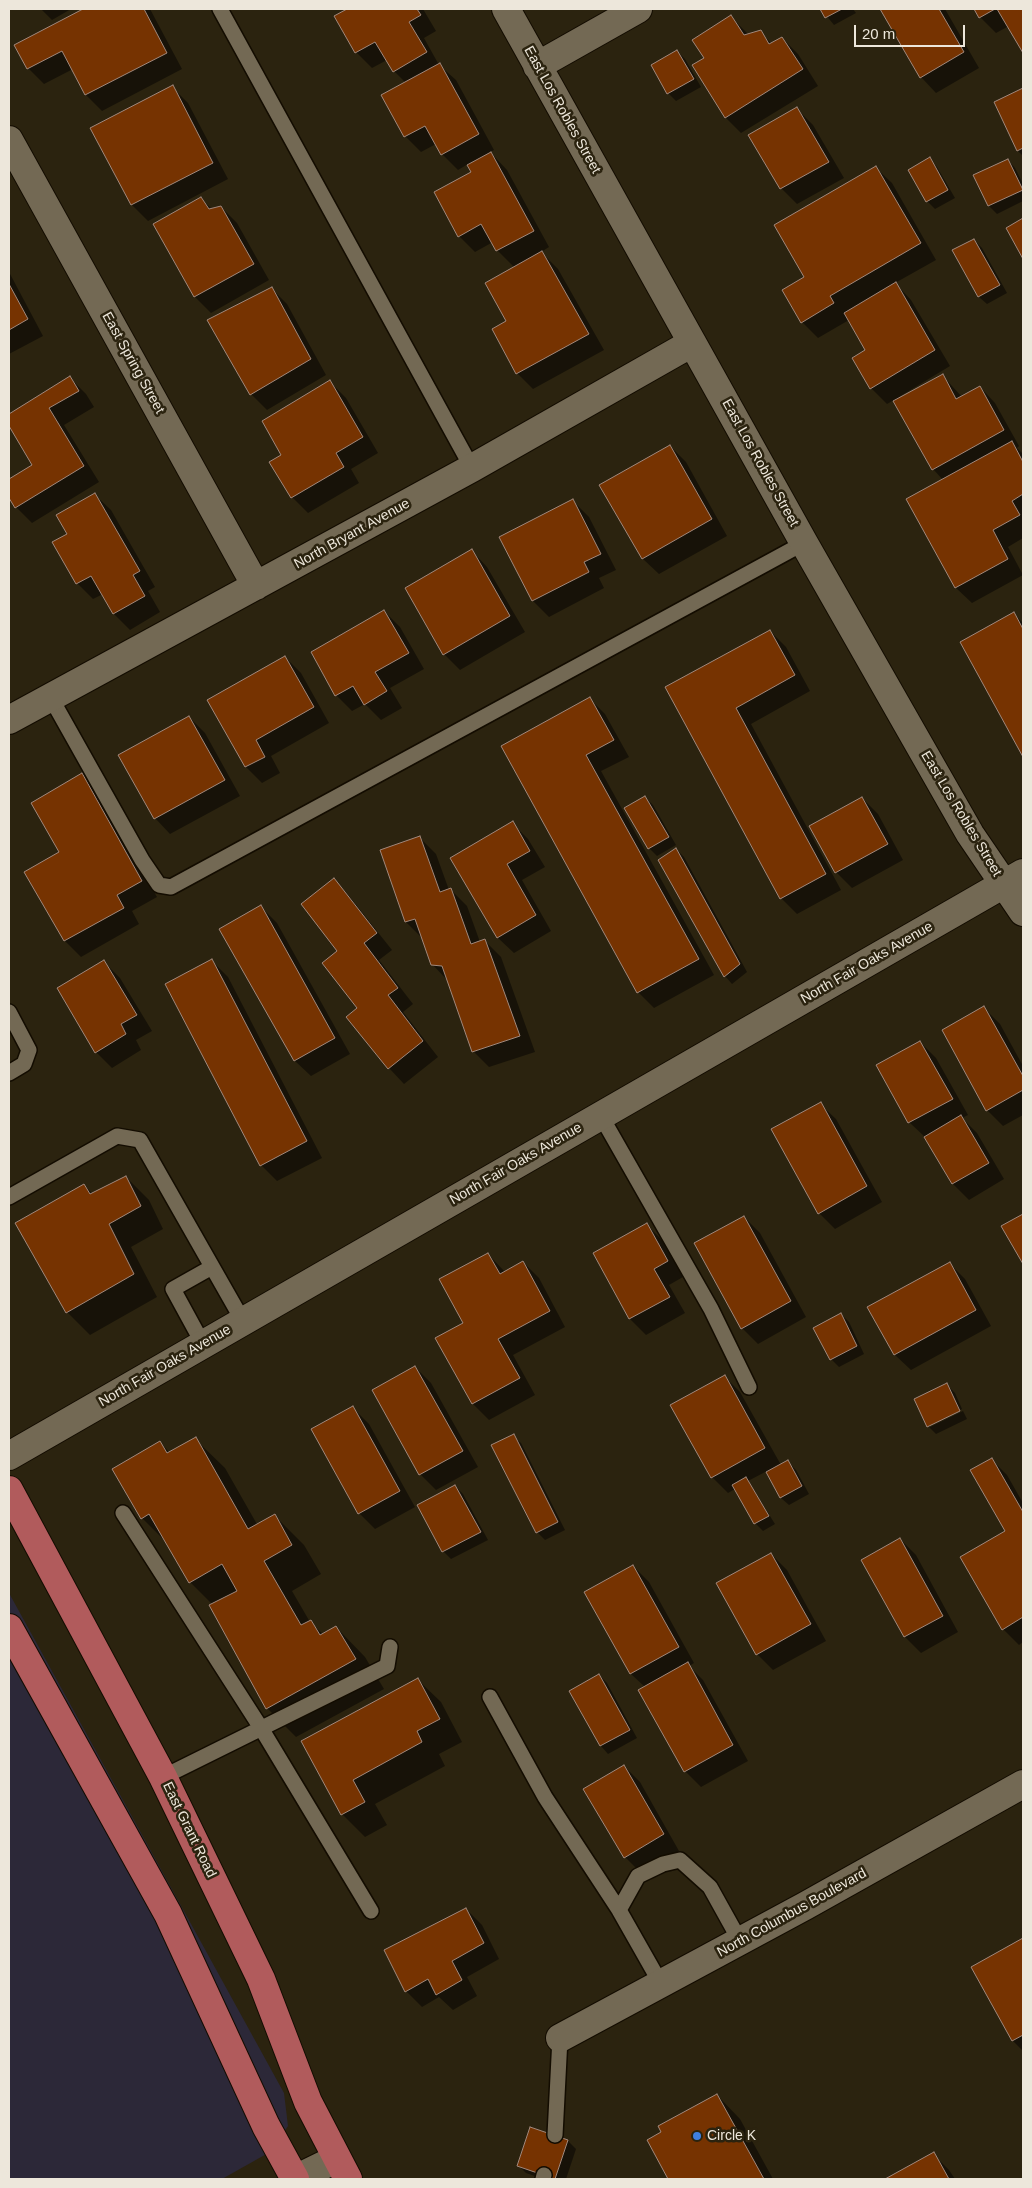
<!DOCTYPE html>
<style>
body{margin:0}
#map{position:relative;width:1032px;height:2188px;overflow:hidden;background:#2b230f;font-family:Arial,sans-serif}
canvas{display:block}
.frame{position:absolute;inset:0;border:10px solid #ede7db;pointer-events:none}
.scale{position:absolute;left:854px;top:25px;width:111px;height:22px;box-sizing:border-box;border:2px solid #ede7db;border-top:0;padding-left:6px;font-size:15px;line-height:18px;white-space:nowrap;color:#ede7db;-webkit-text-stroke:4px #2b230f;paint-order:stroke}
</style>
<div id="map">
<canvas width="1032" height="2188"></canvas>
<div class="frame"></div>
<div class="scale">20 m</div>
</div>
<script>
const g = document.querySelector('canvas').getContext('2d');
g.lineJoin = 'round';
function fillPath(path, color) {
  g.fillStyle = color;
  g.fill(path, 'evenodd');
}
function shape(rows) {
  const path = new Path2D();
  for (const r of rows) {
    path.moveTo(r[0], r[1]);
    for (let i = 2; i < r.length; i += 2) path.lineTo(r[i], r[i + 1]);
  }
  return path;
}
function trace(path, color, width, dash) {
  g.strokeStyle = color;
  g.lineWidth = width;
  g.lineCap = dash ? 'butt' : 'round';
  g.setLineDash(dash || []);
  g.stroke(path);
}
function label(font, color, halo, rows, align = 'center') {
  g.font = font + ' Arial,sans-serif';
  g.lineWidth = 5;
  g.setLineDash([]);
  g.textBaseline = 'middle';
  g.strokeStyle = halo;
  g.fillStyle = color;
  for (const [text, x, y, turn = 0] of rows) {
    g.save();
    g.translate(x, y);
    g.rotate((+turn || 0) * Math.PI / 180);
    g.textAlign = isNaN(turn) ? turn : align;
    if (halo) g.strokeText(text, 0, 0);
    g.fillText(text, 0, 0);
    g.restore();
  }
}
fillPath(shape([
 [9,1593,284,2093,288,2126,270,2152,222,2179,9,2179]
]), '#2c2838');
fillPath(shape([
 [41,9,71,9,52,20],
 [86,9,150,9,182,69,102,111,86,95,73,69,44,84,28,68,16,45],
 [350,9,423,9,436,31,424,38,439,65,456,80,494,150,490,152,507,170,549,247,541,252,558,269,604,350,533,389,517,373,493,330,508,321,515,268,498,251,493,242,475,252,459,236,473,173,468,164,458,170,442,154,436,144,421,152,405,136,406,83,394,71,387,60,372,68,356,52,336,17],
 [821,9,853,9,856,13,834,25],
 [882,9,945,9,979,68,936,93,921,77],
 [975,9,1023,9,1023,50,1009,26,996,33,980,17],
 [731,17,749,35,760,32,772,44,782,38,798,54,818,86,741,133,726,118,705,58],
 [677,51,685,59,701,87,676,101,668,93,653,65],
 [172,87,188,103,228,179,148,221,132,205,92,129],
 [1023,89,1023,156,1018,151,995,102],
 [797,109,813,125,844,178,797,204,781,188,750,135],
 [930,159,937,167,955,198,935,209,927,201],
 [1008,160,1015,168,1023,184,1023,201,997,214,989,206,975,176],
 [876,168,892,183,936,260,895,283,911,300,950,366,899,397,900,399,942,375,962,397,980,387,995,403,1019,446,1017,448,1023,454,1023,538,1008,547,1023,575,972,603,956,588,908,500,943,480,933,469,894,400,887,404,871,388,867,350,849,320,818,338,802,322,805,278],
 [201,199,212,209,221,207,237,223,269,280,211,313,195,297,155,224],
 [974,240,982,248,1007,293,987,304,979,297,954,251],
 [9,272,43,336,9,354],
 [271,288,287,304,326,375,267,410,251,394],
 [70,378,86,394,94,407,64,425,99,482,32,523,16,507,9,495,9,481,34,465,9,424,9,415],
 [330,382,346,398,378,453,351,469,359,483,308,513,292,497,283,455],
 [670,446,686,462,727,536,659,574,643,559],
 [95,495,111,510,155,587,148,591,160,612,130,630,114,614,103,594,93,599,77,583,69,534],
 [573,501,589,517,616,570,599,578,604,588,549,617,533,601,500,537],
 [472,551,487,567,525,632,460,670,444,654],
 [384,611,400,627,424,669,390,688,402,708,381,720,365,704,352,711,336,695],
 [1014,614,1023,623,1023,754,962,643],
 [770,631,786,647,810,691,751,724,841,890,797,914,781,898,667,687],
 [285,657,301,673,329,723,271,756,280,773,262,783,246,767,209,700],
 [590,699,605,714,629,757,601,771,714,975,654,1008,638,992,503,746],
 [189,717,205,733,240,796,170,834,155,818],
 [81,775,97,791,157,897,132,911,139,924,81,957,65,941,26,872,61,852],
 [645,797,653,805,676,845,657,856,649,848],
 [862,798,878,814,903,860,852,888,836,872],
 [512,823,528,839,545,867,522,880,551,931,514,953,498,938,451,859],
 [420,838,436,854,449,890,451,890,467,906,480,942,485,941,501,957,535,1052,489,1067,473,1051,448,981,432,964,422,938,406,922],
 [676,849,684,857,747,972,732,984,725,976],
 [334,880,349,896,392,950,379,960,413,1004,403,1012,438,1057,404,1084,389,1068,359,1008,339,952],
 [261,907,277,923,350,1054,311,1076,295,1061,221,929],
 [212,961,228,977,322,1158,277,1181,261,1165],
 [104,962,120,978,152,1031,136,1040,141,1050,112,1068,96,1052,58,989],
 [984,1008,1000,1024,1023,1066,1023,1115,1003,1126,987,1110],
 [920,1042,936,1058,968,1115,962,1118,977,1133,1004,1179,969,1200,953,1184,926,1138,909,1122,878,1066],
 [820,1104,836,1119,882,1202,835,1229,819,1213],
 [126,1177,149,1200,163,1229,131,1247,157,1297,90,1335,67,1312,84,1185,93,1194],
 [744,1217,760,1233,806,1317,758,1344,742,1328],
 [647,1225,662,1240,683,1277,669,1285,685,1313,646,1335,630,1319,594,1254],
 [488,1254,505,1272,523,1262,539,1278,565,1327,513,1355,535,1395,489,1420,473,1404,464,1323],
 [949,1263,965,1279,991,1326,911,1370,895,1355],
 [841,1314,849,1322,864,1354,839,1367,831,1359],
 [415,1367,431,1383,478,1467,436,1490,420,1474],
 [724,1376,740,1392,781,1465,788,1462,796,1470,809,1494,789,1505,781,1498,767,1471,748,1481,775,1524,763,1531,755,1523,735,1489,728,1493,712,1477],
 [947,1385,955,1393,962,1409,930,1425,930,1427,963,1411,967,1419,936,1434,928,1426],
 [353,1408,369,1424,415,1507,375,1529,359,1513],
 [513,1436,521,1443,565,1530,545,1540,537,1532],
 [195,1439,225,1468,258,1526,275,1516,304,1545,321,1574,292,1591,310,1622,324,1635,336,1627,365,1657,384,1689,296,1737,267,1708,213,1605,190,1582,169,1545,142,1518,160,1442,170,1453],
 [991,1459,1007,1475,1023,1503,1023,1642,1019,1645,1003,1629,1007,1532],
 [455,1486,463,1494,488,1540,451,1559,444,1552,419,1506],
 [900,1539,916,1555,958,1632,921,1653,905,1637,863,1560],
 [771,1554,787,1570,826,1641,773,1670,757,1654],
 [633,1566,649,1582,694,1663,689,1666,703,1680,748,1761,701,1787,685,1771,645,1687,631,1674,586,1592],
 [599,1675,607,1683,637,1738,608,1754,601,1746,570,1691],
 [417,1679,441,1702,462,1742,439,1754,445,1766,375,1804,387,1825,365,1837,342,1814,303,1741],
 [624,1766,640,1782,679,1851,641,1873,625,1857],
 [466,1909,482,1925,499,1959,467,1977,477,1996,453,2010,439,1997,422,2007,406,1991],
 [1023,1939,1023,2051,1013,2041,972,1968],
 [717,2095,740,2119,773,2179,670,2179,649,2140],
 [531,2128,568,2141,576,2149,566,2179,543,2179,526,2173,518,2165],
 [933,2154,949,2170,955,2179,887,2179]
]), '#0007');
const building = shape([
 [83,9,144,9,167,53,85,95,62,51,27,69,14,45,83,9],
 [347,9,417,9,421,15,409,22,427,52,393,72,375,42,355,53,334,16,347,9],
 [820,9,842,9,825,18,820,9],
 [880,9,939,9,964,52,920,78,880,9],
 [974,9,995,9,979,18,974,9],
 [997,9,1023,9,1023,53,997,9],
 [731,15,744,35,761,30,769,44,782,37,803,69,725,118,692,65,704,58,692,40,731,15],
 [677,50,694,79,667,94,651,65,677,50],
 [440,63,479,134,441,155,425,126,404,137,381,95,440,63],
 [173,85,213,163,131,205,90,128,173,85],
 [1023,88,1023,148,1017,151,994,102,1023,88],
 [797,107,829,162,780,189,748,135,797,107],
 [491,152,534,231,496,251,481,224,458,237,434,192,471,172,467,165,491,152],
 [930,157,948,190,926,202,908,170,930,157],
 [1008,159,1023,190,988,206,973,175,1008,159],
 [876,166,921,243,830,296,834,303,801,323,782,290,804,277,774,225,876,166],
 [201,197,209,209,221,206,254,264,194,297,153,224,201,197],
 [1023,218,1023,259,1006,228,1023,218],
 [974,239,1000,285,978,297,952,250,974,239],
 [542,251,589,334,516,374,492,329,506,321,485,283,542,251],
 [896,282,935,350,870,389,852,358,865,350,844,313,896,282],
 [9,284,28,319,9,330,9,284],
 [272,287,311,359,250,395,207,320,272,287],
 [943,374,956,399,980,386,1004,430,932,470,893,401,943,374],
 [70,376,79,391,49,408,84,466,15,508,9,498,9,479,32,465,9,426,9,414,70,376],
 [330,380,363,437,336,453,344,467,291,498,269,462,281,455,262,421,330,380],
 [1012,441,1023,462,1023,494,1012,501,1020,515,993,530,1008,559,955,588,906,499,1012,441],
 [670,445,712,519,642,559,599,485,670,445],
 [95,493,140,571,133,575,145,596,113,614,91,576,76,584,52,542,67,534,56,515,95,493],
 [573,499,601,554,584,562,589,572,532,601,499,537,573,499],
 [472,549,510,616,443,655,405,588,472,549],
 [384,610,409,653,375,672,387,691,364,705,353,686,335,696,311,652,384,610],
 [1014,612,1023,629,1023,757,960,642,1014,612],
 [770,630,795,675,736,708,826,874,780,899,665,687,770,630],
 [285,656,314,707,256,740,265,757,245,767,207,700,285,656],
 [590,697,614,740,586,755,699,959,637,993,501,746,590,697],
 [189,716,225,780,154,819,118,755,189,716],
 [82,773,142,881,117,895,124,908,64,941,24,872,59,852,31,803,82,773],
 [645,796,669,837,648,849,624,808,645,796],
 [862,797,888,844,835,873,809,826,862,797],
 [513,821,530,851,507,864,536,915,497,938,450,858,513,821],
 [420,836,440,892,451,888,471,944,485,939,520,1036,472,1052,442,966,431,965,415,919,405,922,380,850,420,836],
 [676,848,740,964,724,977,658,860,676,848],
 [334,878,377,933,364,943,398,988,388,995,423,1041,388,1069,346,1017,357,1008,322,963,337,951,301,904,334,878],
 [261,905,335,1038,294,1061,219,929,261,905],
 [212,959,307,1141,260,1166,165,984,212,959],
 [104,960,137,1015,121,1024,126,1034,95,1053,57,988,104,960],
 [984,1006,1023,1076,1023,1090,986,1111,942,1030,984,1006],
 [920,1041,953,1099,908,1123,876,1065,920,1041],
 [821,1102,867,1186,818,1214,771,1129,821,1102],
 [961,1115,989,1163,952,1184,924,1137,961,1115],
 [126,1176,141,1206,109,1224,134,1274,66,1313,15,1223,84,1184,90,1194,126,1176],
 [1023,1214,1023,1264,1001,1226,1023,1214],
 [744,1216,791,1301,741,1329,694,1243,744,1216],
 [647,1223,668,1261,654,1269,670,1297,629,1319,593,1253,647,1223],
 [488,1253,500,1274,523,1261,550,1311,498,1339,520,1378,472,1404,435,1338,463,1323,439,1279,488,1253],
 [950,1262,976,1310,894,1355,867,1307,950,1262],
 [841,1313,857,1346,830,1360,813,1328,841,1313],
 [415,1366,463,1451,419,1475,372,1390,415,1366],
 [725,1375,765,1448,711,1478,670,1405,725,1375],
 [947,1383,960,1411,927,1427,914,1399,947,1383],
 [353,1406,400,1491,358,1514,311,1429,353,1406],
 [514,1434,558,1522,536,1533,491,1445,514,1434],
 [196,1437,248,1529,275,1514,292,1545,264,1561,301,1625,311,1620,320,1635,336,1626,356,1659,266,1709,209,1605,237,1591,222,1564,189,1583,149,1514,141,1519,112,1469,160,1441,167,1453,196,1437],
 [992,1458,1023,1512,1023,1617,1002,1630,960,1557,1005,1531,970,1470,992,1458],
 [788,1460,802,1486,780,1498,766,1472,788,1460],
 [746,1477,769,1516,754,1524,732,1485,746,1477],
 [455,1485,481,1532,442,1552,417,1505,455,1485],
 [900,1538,943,1616,904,1637,861,1560,900,1538],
 [771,1553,811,1624,756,1655,716,1583,771,1553],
 [633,1565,679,1647,630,1674,584,1592,633,1565],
 [688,1662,733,1745,684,1772,638,1690,688,1662],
 [599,1674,630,1730,600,1746,569,1691,599,1674],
 [418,1678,440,1719,417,1731,422,1742,353,1780,365,1802,341,1815,301,1741,418,1678],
 [624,1765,664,1834,624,1858,583,1789,624,1765],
 [466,1908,484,1943,452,1961,462,1980,436,1995,428,1979,405,1992,384,1950,466,1908],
 [1023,1938,1023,2035,1012,2041,971,1967,1023,1938],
 [717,2094,764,2179,668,2179,647,2140,661,2132,658,2126,717,2094],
 [530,2127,568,2140,555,2179,517,2166,530,2127],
 [934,2152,949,2179,885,2179,934,2152]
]);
fillPath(building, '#763301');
trace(building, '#a1887c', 1);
const service = shape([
 [220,9,472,468],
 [51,698,142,860,159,885,171,887,804,543],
 [9,1012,29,1050,24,1064,9,1073],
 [601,1116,711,1309,749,1387],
 [9,1197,117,1136,140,1140,243,1321],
 [203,1344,173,1289,212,1267],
 [123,1513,261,1728,371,1911],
 [490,1697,545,1797,619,1910],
 [163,1777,387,1666,390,1647],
 [661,1984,619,1910,638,1876,663,1864,680,1860,710,1887,740,1941],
 [555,2135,560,2038],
 [543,2179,544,2175]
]);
const minor = shape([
 [506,9,804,543,970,834,1023,912],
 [537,66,638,9],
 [9,140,256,586],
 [9,720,472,468,692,343],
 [9,1456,1023,873]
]);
const tertiary = shape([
 [560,2038,805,1906,1023,1784],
 [295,2179,336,2159]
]);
const primary = shape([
 [9,1490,163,1777,261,1979,308,2102,348,2179],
 [9,1628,168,1914,266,2126,295,2179]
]);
trace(service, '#130c00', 18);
trace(minor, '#130c00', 30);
trace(tertiary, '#130c00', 30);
trace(primary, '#130c00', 30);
trace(service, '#736954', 15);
trace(minor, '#736954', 28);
trace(tertiary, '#736954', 28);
trace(primary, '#b15b5c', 28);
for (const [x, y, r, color] of [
 [697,2136,5,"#3f7fe0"]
]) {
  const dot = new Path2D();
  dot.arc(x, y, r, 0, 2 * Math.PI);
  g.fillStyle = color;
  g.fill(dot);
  trace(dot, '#2b230f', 2);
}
label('14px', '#ede7db', '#2b230f', [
 ["East Los Robles Street",562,110,61],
 ["East Spring Street",133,363,61],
 ["East Los Robles Street",760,463,61],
 ["North Bryant Avenue",352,534,-29],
 ["East Los Robles Street",961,814,59],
 ["North Fair Oaks Avenue",867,963,-30],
 ["North Fair Oaks Avenue",516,1164,-30],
 ["North Fair Oaks Avenue",165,1366,-30],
 ["East Grant Road",189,1830,64],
 ["North Columbus Boulevard",792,1913,-29]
]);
label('14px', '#ede7db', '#2b230f', [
 ["Circle K",707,2136]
], 'left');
</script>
